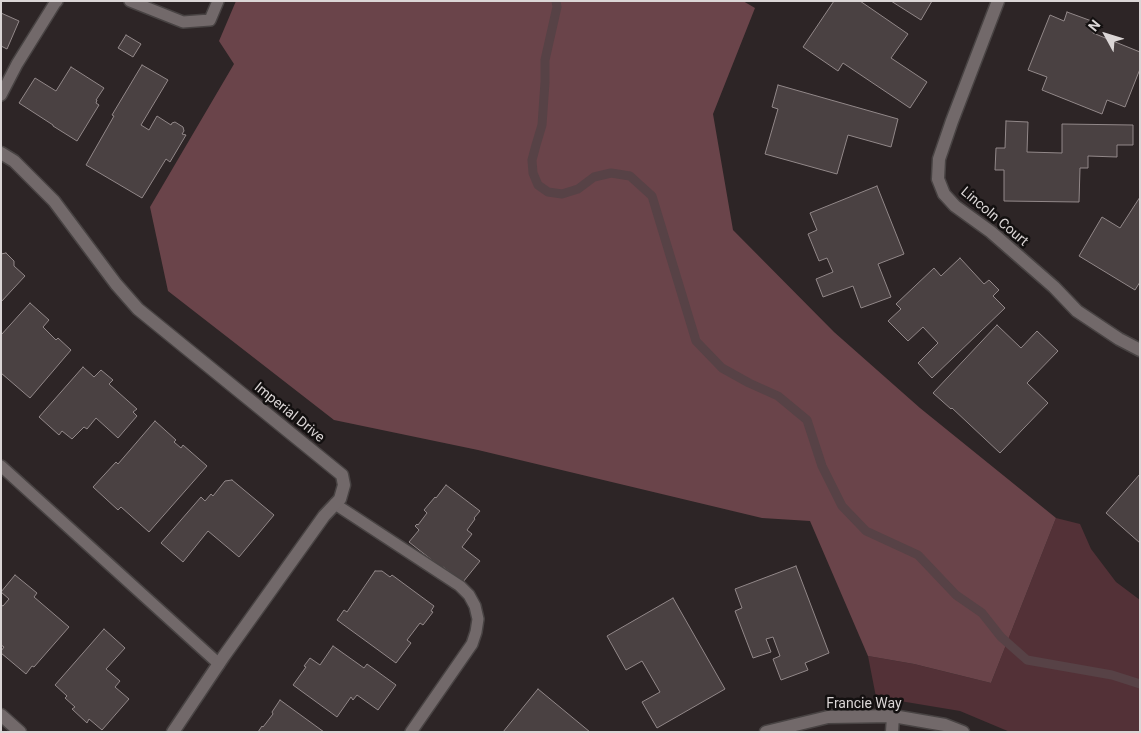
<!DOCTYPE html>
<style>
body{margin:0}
#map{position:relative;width:1141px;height:733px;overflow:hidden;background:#2d2526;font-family:Roboto,sans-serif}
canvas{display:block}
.frame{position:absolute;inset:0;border:2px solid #dbd6d6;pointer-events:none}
.north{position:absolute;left:1081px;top:10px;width:50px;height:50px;-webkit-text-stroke:4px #131010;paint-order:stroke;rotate:309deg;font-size:14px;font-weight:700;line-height:20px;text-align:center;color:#dbd6d6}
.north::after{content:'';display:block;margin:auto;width:18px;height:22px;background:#dbd6d6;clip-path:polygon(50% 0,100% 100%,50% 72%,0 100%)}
</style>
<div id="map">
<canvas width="1141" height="733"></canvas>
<div class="frame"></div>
<div class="north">N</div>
</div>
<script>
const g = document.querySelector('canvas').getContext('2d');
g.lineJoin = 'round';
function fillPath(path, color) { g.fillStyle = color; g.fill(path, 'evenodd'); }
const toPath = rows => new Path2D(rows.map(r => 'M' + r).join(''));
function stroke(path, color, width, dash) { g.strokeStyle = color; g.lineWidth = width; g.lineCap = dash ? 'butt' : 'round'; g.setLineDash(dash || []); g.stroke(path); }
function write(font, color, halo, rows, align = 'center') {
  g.font = font + ' Roboto,sans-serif'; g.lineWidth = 5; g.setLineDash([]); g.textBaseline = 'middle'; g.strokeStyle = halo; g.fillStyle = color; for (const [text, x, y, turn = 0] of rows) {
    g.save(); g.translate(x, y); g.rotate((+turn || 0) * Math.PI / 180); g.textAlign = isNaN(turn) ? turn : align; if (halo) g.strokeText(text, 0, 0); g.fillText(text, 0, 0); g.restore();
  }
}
const green = toPath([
 [1056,518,1080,524,1091,549,1116,582,1140,600,1140,732,1010,732,960,711,876,697,868,656,914,664,991,683]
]);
const forest = toPath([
 [236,1,743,1,755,8,713,114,733,230,834,332,920,408,1056,518,991,683,914,664,868,656,810,521,762,518,478,450,334,420,168,291,150,207,234,64,219,41]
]);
const stream = toPath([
 [556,1,557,7,545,60,545,82,542,125,536,145,532,160,533,173,538,185,548,192,562,194,578,189,594,177,611,173,630,176,652,196,696,341,722,368,749,383,778,396,807,420,822,466,842,506,866,531,918,555,956,595,982,613,1001,637,1027,660,1112,675,1140,684]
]);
const building = toPath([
 [834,1,860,1,908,34,891,58,927,82,910,108,843,63,838,71,803,47,834,1],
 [891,1,932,1,921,20,891,1],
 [1067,12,1097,23,1093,33,1140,52,1140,69,1125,107,1107,100,1102,114,1042,90,1047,77,1028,70,1050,15,1064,21,1067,12],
 [1,13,19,21,7,49,1,46,1,13],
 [126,35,141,44,133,57,118,48,126,35],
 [142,65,168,80,141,125,149,130,157,116,171,125,172,123,175,122,183,127,184,131,182,134,186,135,170,162,166,159,142,198,86,165,114,116,112,115,142,65],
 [71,67,104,88,96,100,97,100,96,103,99,105,77,141,53,126,53,125,19,103,35,78,56,91,71,67],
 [778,85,898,119,891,147,848,135,837,174,765,154,778,109,772,107,778,85],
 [1006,121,1028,122,1027,152,1062,153,1062,124,1133,125,1133,145,1117,145,1117,157,1088,156,1088,168,1080,168,1079,202,1004,201,1004,170,995,170,996,148,1005,148,1006,121],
 [877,186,904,254,878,264,891,297,861,308,853,286,823,297,816,279,833,272,827,258,819,261,808,234,817,230,810,213,877,186],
 [1140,197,1140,282,1135,290,1079,256,1102,217,1120,228,1140,197],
 [6,253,14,261,14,266,25,276,1,302,1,254,6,253],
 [960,258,984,284,989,280,999,290,993,296,1005,308,932,378,918,363,938,343,923,327,908,341,888,321,901,309,896,304,934,268,941,276,960,258],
 [30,303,49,320,43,327,56,340,58,338,71,350,30,398,1,373,1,335,30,303],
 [997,325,1021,348,1037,331,1058,351,1027,383,1048,403,1000,453,952,408,951,409,933,393,997,325],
 [83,367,94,377,101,370,113,380,109,384,137,409,133,412,137,416,118,438,96,418,87,429,84,427,72,439,62,431,59,435,39,417,83,367],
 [155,421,176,440,174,442,181,448,183,445,207,466,149,532,121,507,118,510,93,487,116,462,118,464,155,421],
 [1140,474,1140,543,1106,513,1140,474],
 [232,480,274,515,239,557,208,531,183,562,161,543,201,497,205,501,211,494,213,496,225,481,232,480],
 [446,485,480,511,474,518,475,519,467,530,472,534,462,547,480,561,463,582,443,567,442,568,409,542,419,530,415,526,417,524,418,525,427,513,424,510,435,497,436,498,446,485],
 [796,566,829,653,805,663,808,670,781,680,773,659,780,656,773,637,766,639,771,652,753,658,735,611,742,608,735,589,796,566],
 [375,571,382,571,390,577,392,575,434,606,431,611,433,612,423,625,420,623,407,640,411,643,396,663,337,620,344,610,347,612,375,571],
 [15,575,37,593,34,597,69,627,34,667,32,666,26,674,1,653,1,651,4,647,1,645,1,605,3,606,9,599,1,592,15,575],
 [673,598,725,689,657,728,642,702,660,692,642,661,626,670,607,636,673,598],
 [104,629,125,648,106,669,120,681,115,687,129,699,102,730,89,719,87,723,72,709,75,707,65,698,67,696,55,685,104,629],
 [333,646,364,668,367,664,396,685,378,710,357,695,353,700,351,697,337,717,293,685,306,667,304,666,310,658,320,665,333,646],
 [538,689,590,732,503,732,538,689],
 [280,700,324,732,258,732,262,726,263,727,273,714,272,712,280,700]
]);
const service = toPath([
 [130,1,183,22,210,20,218,1],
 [1,95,17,64,55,3,57,1],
 [1,466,219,664],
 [335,504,460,586,469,595,475,606,478,619,476,632,472,644,411,732]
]);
const minor = toPath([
 [998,1,952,121,939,159,938,179,944,194,955,206,991,232,1054,287,1077,311,1119,339,1140,350],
 [1,153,14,161,54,201,116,284,138,309,342,475,344,485,340,499,324,516,224,656,173,732],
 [1,715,20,732],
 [766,732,828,717,893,716,945,725,963,732],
 [892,732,893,716]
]);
const streetNames = [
 ["Lincoln Court",994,217,40],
 ["Imperial Drive",289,413,39],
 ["Francie Way",864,704]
];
fillPath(green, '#533137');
fillPath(forest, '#6a444a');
stroke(stream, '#574246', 9);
fillPath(building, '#4a4142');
stroke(building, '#928889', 1);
stroke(service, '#484343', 14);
stroke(minor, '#484343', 15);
stroke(service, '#72696a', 11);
stroke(minor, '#72696a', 12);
write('14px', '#dbd6d6', '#131010', streetNames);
</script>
